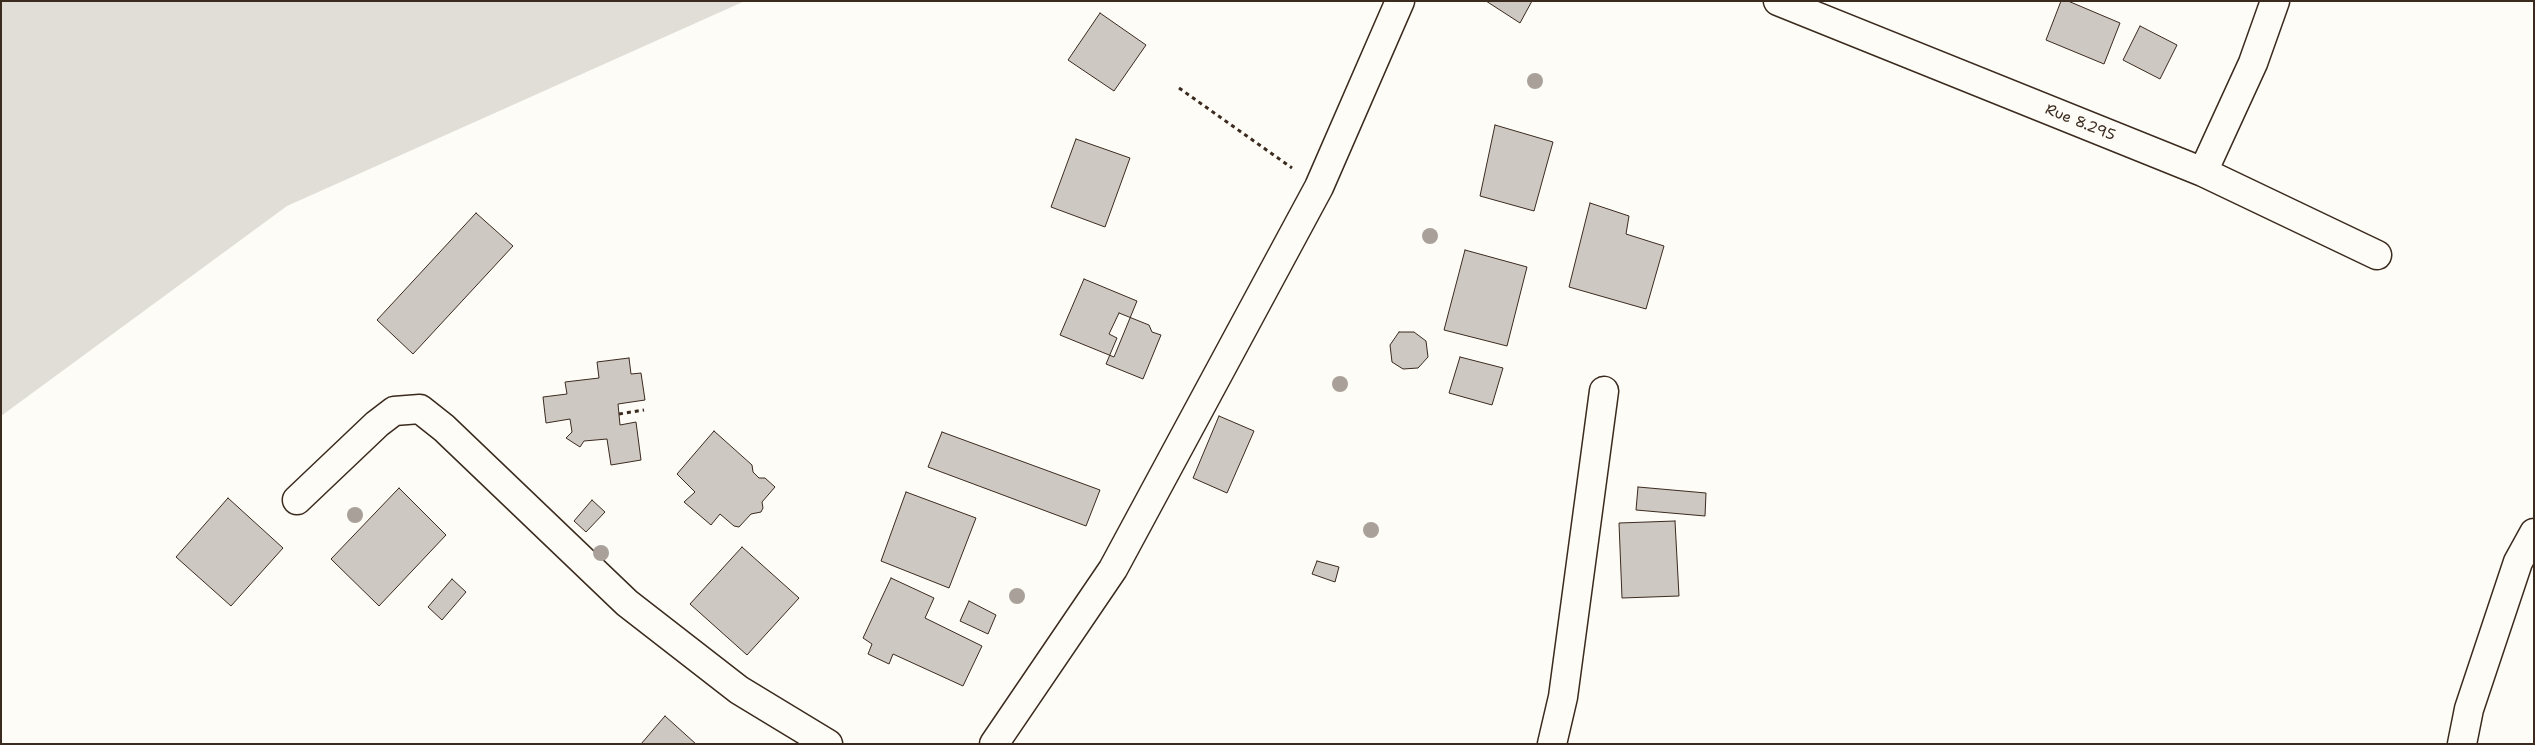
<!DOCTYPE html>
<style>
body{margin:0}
#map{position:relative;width:2535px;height:745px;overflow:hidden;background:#fdfcf7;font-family:"Shantell Sans",sans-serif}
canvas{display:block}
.frame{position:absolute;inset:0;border:2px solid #3b2a1e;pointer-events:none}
</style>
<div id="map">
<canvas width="2535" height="745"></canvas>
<div class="frame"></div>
</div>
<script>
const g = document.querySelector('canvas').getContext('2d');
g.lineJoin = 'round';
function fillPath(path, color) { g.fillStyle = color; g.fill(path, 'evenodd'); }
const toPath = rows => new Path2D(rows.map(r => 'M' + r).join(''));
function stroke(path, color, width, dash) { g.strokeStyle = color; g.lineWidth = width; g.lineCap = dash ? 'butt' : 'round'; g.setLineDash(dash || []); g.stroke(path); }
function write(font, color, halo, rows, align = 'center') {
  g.font = font + ' "Shantell Sans",sans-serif'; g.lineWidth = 4; g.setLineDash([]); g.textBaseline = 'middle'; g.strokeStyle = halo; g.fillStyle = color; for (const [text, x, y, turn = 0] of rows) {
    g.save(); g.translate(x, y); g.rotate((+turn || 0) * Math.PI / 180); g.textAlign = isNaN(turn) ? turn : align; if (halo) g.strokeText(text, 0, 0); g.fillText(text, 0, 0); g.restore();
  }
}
const green = toPath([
 [1,1,745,1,287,206,1,416]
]);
const building = toPath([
 [1486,1,1532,1,1520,23,1486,1],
 [2061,1,2068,1,2120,23,2104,64,2046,40,2061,1],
 [1100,13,1146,45,1114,91,1068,60,1100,13],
 [2140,26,2177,45,2160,79,2123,60,2140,26],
 [1495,125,1553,142,1534,211,1480,196,1495,125],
 [1076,139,1130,158,1105,227,1051,207,1076,139],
 [1590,203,1629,216,1626,234,1664,246,1646,309,1569,287,1590,203],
 [476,213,513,246,413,354,377,320,476,213],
 [1465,250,1527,267,1507,346,1444,330,1465,250],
 [1084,279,1137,301,1114,357,1060,335,1084,279],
 [1119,313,1149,325,1152,332,1161,335,1143,379,1106,364,1117,338,1109,334,1119,313],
 [1399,332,1414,332,1426,341,1428,357,1418,368,1403,369,1392,362,1390,345,1399,332],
 [1460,357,1503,368,1492,405,1449,393,1460,357],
 [629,358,631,374,641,373,645,400,618,404,620,425,636,422,641,460,611,465,607,439,584,441,580,447,566,438,572,432,570,419,546,423,543,397,567,394,565,382,599,378,597,362,629,358],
 [1219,416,1254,431,1227,493,1193,478,1219,416],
 [714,431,752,465,753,472,759,478,765,478,775,487,762,502,763,508,761,512,751,514,739,527,734,526,720,514,711,525,684,502,695,492,677,474,714,431],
 [942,432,1100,490,1086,526,928,467,942,432],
 [1638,487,1706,493,1705,516,1636,510,1638,487],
 [399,488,446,535,379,606,331,559,399,488],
 [906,492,976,518,949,588,881,561,906,492],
 [228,498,283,548,231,606,176,557,228,498],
 [592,500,605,512,586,532,574,521,592,500],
 [1675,521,1679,596,1622,598,1619,523,1675,521],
 [742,547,799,598,747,655,690,604,742,547],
 [1317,561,1339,567,1335,582,1312,574,1317,561],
 [891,578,934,598,925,618,982,646,963,686,893,654,889,664,868,654,872,644,863,638,891,578],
 [452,579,466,592,442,620,428,607,452,579],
 [969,601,996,615,988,634,960,621,969,601],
 [665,716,696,744,641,744,665,716]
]);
const path = toPath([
 [1179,88,1292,168],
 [619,414,644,410]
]);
const minor = toPath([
 [1778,1,2203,172,2377,255],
 [2203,172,2253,63,2275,1],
 [297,500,377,424,394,411,420,409,444,428,627,603,739,690,828,744],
 [994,744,1113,569,1319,187,1400,1],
 [1552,744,1563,697,1604,391]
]);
const motorway = toPath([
 [2462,744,2469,709,2518,562,2534,533]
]);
const trees = [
 [1535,81],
 [1430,236],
 [1340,384],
 [355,515],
 [1371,530],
 [601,553],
 [1017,596]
];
const streetNames = [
 ["Rue 8.295",2080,123,22]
];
fillPath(green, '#e1ded7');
fillPath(building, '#cdc8c2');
stroke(building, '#3b2a1e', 1);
stroke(minor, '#3b2a1e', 31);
stroke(motorway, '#3b2a1e', 31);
stroke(path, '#3b2a1e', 3, [4, 4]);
stroke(minor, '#fdfcf7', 28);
stroke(motorway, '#fdfcf7', 28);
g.fillStyle = '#a9a199';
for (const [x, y] of trees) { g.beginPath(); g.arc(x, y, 8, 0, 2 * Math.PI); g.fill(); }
write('15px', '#3b2a1e', '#fdfcf7', streetNames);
</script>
